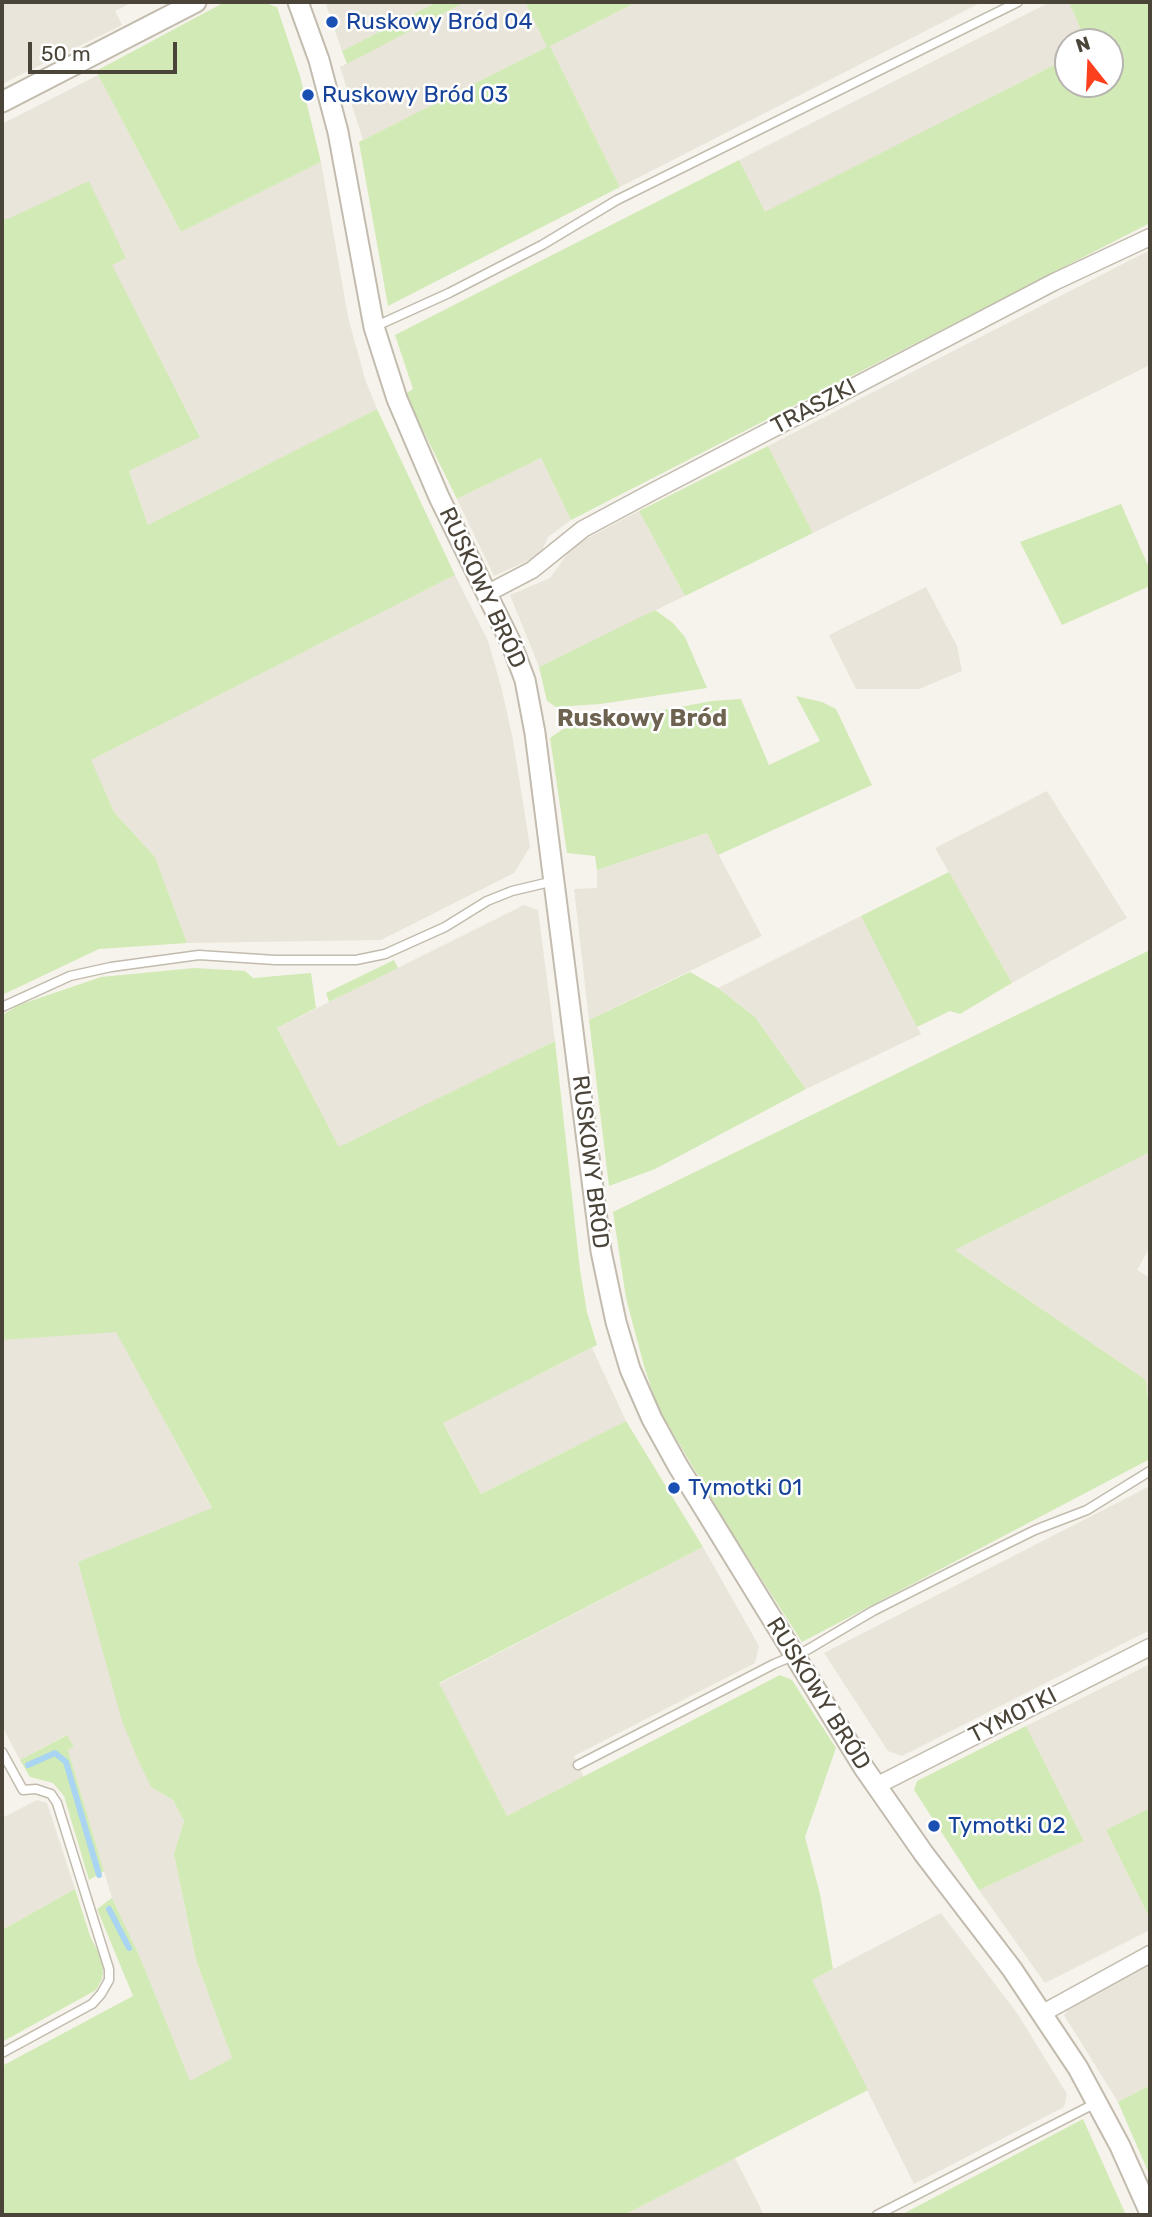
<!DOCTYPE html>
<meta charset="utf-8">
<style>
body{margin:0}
#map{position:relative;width:1152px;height:2217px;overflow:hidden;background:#f6f3ec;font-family:Rubik,sans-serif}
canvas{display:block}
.frame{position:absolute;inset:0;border:4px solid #4b4439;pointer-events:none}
.north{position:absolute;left:1054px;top:28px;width:70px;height:70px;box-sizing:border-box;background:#fff;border:2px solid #b7b4b0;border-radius:50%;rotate:342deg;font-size:19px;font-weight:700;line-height:28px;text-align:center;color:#4b4439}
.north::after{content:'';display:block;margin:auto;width:24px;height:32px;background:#fc3f1d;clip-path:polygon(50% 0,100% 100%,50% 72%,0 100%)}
.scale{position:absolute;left:28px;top:42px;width:149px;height:32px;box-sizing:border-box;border:4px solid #4b4439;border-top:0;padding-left:9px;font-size:21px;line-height:24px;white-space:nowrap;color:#4b4439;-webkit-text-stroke:5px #fff;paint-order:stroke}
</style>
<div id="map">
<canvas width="1152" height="2217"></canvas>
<div class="frame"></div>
<div class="north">N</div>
<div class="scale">50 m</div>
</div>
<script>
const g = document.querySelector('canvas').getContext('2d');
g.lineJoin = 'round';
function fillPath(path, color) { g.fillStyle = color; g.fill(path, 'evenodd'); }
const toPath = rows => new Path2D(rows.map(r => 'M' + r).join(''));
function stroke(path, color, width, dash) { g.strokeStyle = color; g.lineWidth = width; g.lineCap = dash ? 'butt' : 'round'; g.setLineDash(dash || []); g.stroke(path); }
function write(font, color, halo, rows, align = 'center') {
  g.font = font + ' Rubik,sans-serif'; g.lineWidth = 5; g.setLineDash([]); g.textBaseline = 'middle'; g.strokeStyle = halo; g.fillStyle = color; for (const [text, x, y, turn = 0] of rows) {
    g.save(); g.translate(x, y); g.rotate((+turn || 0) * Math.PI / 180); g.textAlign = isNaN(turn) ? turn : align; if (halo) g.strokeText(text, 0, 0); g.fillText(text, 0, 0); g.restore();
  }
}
const residential = toPath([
 [2,2,133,2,115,11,122,25,2,84],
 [325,2,437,2,342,51],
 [465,2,525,2,548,47,363,140,340,67],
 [637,2,982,2,620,187,550,46],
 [1050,2,1069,2,1086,42,1068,42,1068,58,765,213,739,160],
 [98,75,181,232,321,162,348,317,365,379,377,409,148,525,129,471,200,436,111,265,126,257,2,219,2,124],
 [1150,250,1150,365,813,533,768,446],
 [541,458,571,520,548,537,540,555,494,576,457,499],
 [639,511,685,596,539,667,510,595,550,578,573,546],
 [455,575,488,641,501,686,513,740,530,847,514,873,381,940,187,943,155,857,114,812,90,760],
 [926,587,957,646,962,671,919,689,856,689,829,635],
 [1047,791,1127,918,1012,983,935,848],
 [707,833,762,936,589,1020,574,889,597,888,597,870],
 [524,905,538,910,555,1041,339,1148,277,1028],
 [861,916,921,1034,806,1089,755,1017,718,988],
 [1150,1152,1150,1247,1137,1270,1150,1278,1150,1417,1146,1380,955,1250],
 [116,1331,212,1509,78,1562,151,1787,173,1800,184,1821,174,1854,196,1960,232,2058,190,2082,139,1955,112,1898,68,1750,74,1747,66,1735,20,1760,2,1726,2,1340],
 [592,1348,626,1421,481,1494,443,1422],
 [1150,1486,1150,1630,902,1756,888,1751,824,1653],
 [703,1547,759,1646,755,1663,574,1756,584,1777,507,1816,439,1684],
 [1150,1664,1150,1808,1106,1830,1150,1919,1150,1930,1045,1983,979,1890,1084,1841,1026,1726],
 [37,1800,47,1803,75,1889,2,1930,2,1818],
 [941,1913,1017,2013,1067,2094,1064,2107,914,2184,812,1980],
 [1150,1963,1150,2085,1118,2102,1064,2015,1068,2010,1101,1989],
 [735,2158,764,2215,624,2215]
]);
const green = toPath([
 [225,2,262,2,277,7,300,76,321,162,181,232,96,71],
 [437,2,465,2,347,64,342,51],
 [525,2,637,2,550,46,620,187,388,306,359,142,547,47],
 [1069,2,1150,2,1150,223,571,520,541,458,457,499,405,394,413,389,395,335,739,160,765,212,1068,58,1068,84,1110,84,1110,42,1086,42],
 [89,181,126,258,112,265,200,437,129,471,148,525,377,409,455,575,91,760,114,812,155,857,187,943,99,949,2,995,2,219,8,219],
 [768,446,813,533,685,596,639,511],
 [1121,504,1150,570,1150,586,1062,625,1020,542],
 [655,610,673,623,685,637,707,688,600,704,556,707,547,701,539,667],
 [796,696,822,702,836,709,872,785,718,855,707,833,597,870,595,856,567,853,550,738,563,729,712,701,741,699,769,765,820,741],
 [949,872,1012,983,960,1014,950,1011,917,1027,861,916],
 [1150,950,1150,1152,955,1250,1146,1380,1150,1417,1150,1459,802,1642,730,1530,657,1406,644,1366,626,1298,613,1212],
 [394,960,398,968,329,1002,326,993],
 [194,968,245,971,253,978,311,973,316,1008,277,1028,339,1147,555,1041,580,1270,587,1312,597,1345,443,1423,481,1494,626,1421,703,1547,439,1683,507,1816,780,1675,792,1680,836,1748,805,1837,820,1894,833,1969,812,1980,868,2090,624,2215,2,2215,2,2066,133,1996,97,1909,112,1898,139,1955,190,2081,232,2058,196,1960,174,1854,184,1821,173,1800,151,1787,138,1760,122,1721,78,1562,212,1508,116,1332,2,1340,2,1015,19,1005,101,977],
 [690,972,718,988,755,1017,806,1089,655,1169,609,1186,589,1020],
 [1026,1726,1084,1841,979,1890,914,1790,917,1781],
 [67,1735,74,1747,68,1750,104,1871,89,1880,64,1796,53,1783,30,1777,20,1760],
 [1150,1808,1150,1919,1106,1830],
 [75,1889,90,1936,104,1963,102,1979,96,1990,2,2042,2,1930],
 [1150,2085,1150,2176,1118,2102],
 [1083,2119,1126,2215,901,2215]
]);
const stream = toPath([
 [28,1765,55,1753,66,1762,99,1875],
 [109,1909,129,1948]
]);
const service = toPath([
 [374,327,449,293,542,245,617,200,1018,2],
 [2,1007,70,976,111,967,199,955,275,960,356,960,385,954,445,927,487,901,512,891,554,881],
 [2,1752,23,1790,36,1789,51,1794,57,1803,109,1969,109,1980,101,1994,92,2004,2,2053],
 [578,1765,774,1664,807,1650,873,1611,970,1562,1035,1530,1087,1510,1150,1471],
 [877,2215,1096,2103]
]);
const minor = toPath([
 [488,593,532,570,583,529,652,492,1054,282,1150,237],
 [876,1786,1150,1647],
 [1043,2013,1150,1954]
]);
const tertiary = toPath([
 [298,2,319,60,338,132,374,327,397,399,439,497,511,643,525,680,535,733,601,1251,616,1322,630,1369,652,1419,678,1466,864,1768,924,1854,1012,1969,1078,2068,1120,2146,1150,2213],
 [2,102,196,2]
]);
const markers = [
 [332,22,7,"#1a4fb4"],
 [308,95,7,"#1a4fb4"],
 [674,1488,7,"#1a4fb4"],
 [934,1826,7,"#1a4fb4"]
];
const transitNames = [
 ["Ruskowy Bród 04",346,22],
 ["Ruskowy Bród 03",322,95],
 ["Tymotki 01",688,1488],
 ["Tymotki 02",948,1826]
];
const streetNames = [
 ["TRASZKI",814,407,-28],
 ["RUSKOWY BRÓD",482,588,65],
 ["RUSKOWY BRÓD",590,1162,83],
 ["RUSKOWY BRÓD",818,1694,58],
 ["TYMOTKI",1013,1716,-27]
];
const neighbourhoodNames = [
 ["Ruskowy Bród",642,719]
];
fillPath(residential, '#eae5da');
fillPath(green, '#d2eab5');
stroke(stream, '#a9d4f2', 6);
stroke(service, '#c2bbae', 11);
stroke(minor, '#c2bbae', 19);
stroke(tertiary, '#c2bbae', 23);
stroke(service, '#fff', 8);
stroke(minor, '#fff', 16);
stroke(tertiary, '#fff', 19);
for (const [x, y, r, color] of markers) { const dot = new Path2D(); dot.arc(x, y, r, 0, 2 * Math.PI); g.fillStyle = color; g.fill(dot); stroke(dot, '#fff', 2.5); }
write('23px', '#164399', '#fff', transitNames, 'left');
write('23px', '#4b4439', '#fff', streetNames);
write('bold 24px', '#6e6250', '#fff', neighbourhoodNames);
</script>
